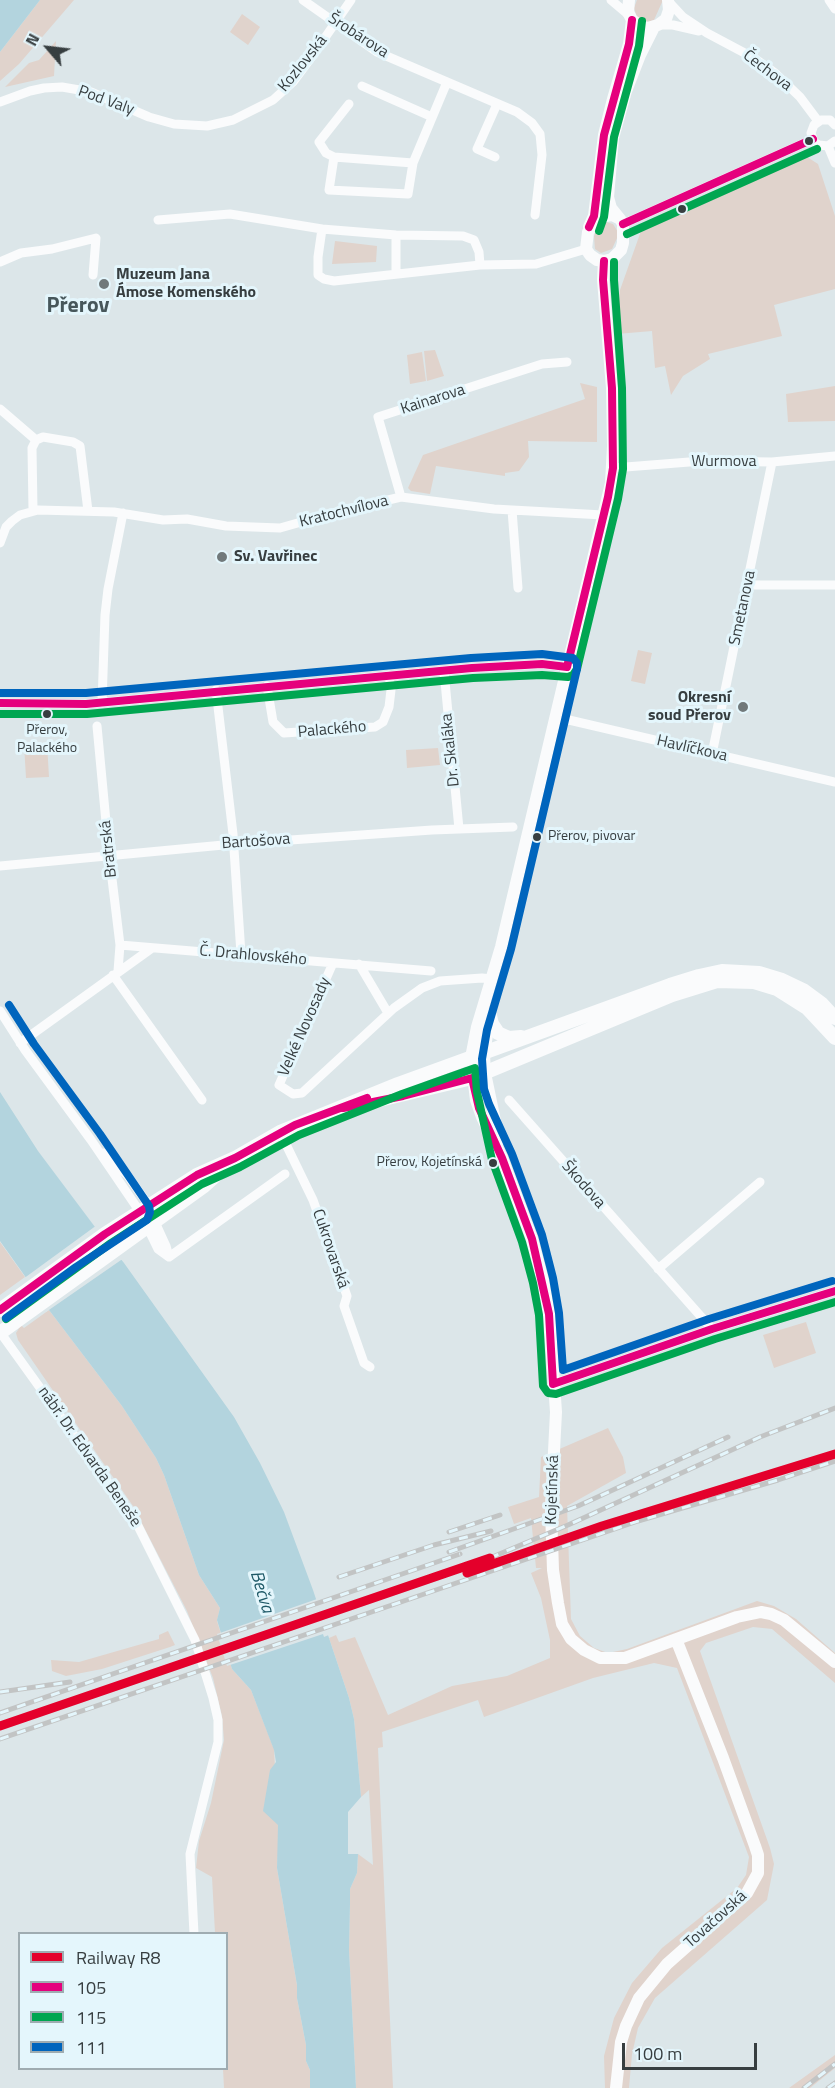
<!DOCTYPE html>
<meta charset="utf-8">
<style>
body{margin:0}
#map{position:relative;width:835px;height:2088px;overflow:hidden;background:#dce6e9;font-family:"Titillium Web",sans-serif}
canvas{display:block}
.legend{position:absolute;left:18px;top:1932px;width:210px;height:138px;box-sizing:border-box;background:#e4f6fc;border:2px solid #9facb1;margin:0;padding:8px 10px;list-style:none;font-size:18px;color:#373e40}
.legend li{display:flex;align-items:center;gap:12px;height:30px}
.legend b{width:30px;border:2px solid #9facb1}
.north{position:absolute;left:18px;top:18px;width:60px;height:60px;-webkit-text-stroke:4px #e4f6fc;paint-order:stroke;rotate:298deg;font-size:16px;font-weight:700;line-height:24px;text-align:center;color:#373e40}
.north::after{content:'';display:block;margin:auto;width:21px;height:27px;background:#373e40;clip-path:polygon(50% 0,100% 100%,50% 72%,0 100%)}
.scale{position:absolute;left:622px;top:2043px;width:135px;height:27px;box-sizing:border-box;border:3px solid #373e40;border-top:0;padding-left:8px;font-size:18px;line-height:21px;white-space:nowrap;color:#373e40;-webkit-text-stroke:4px #e4f6fc;paint-order:stroke}
</style>
<div id="map">
<canvas width="835" height="2088"></canvas>
<ul class="legend">
<li><b style="height:8px;background:#e4002b"></b>Railway R8</li>
<li><b style="height:8px;background:#e5007d"></b>105</li>
<li><b style="height:8px;background:#00a651"></b>115</li>
<li><b style="height:8px;background:#0065bd"></b>111</li>
</ul>
<div class="north">N</div>
<div class="scale">100 m</div>
</div>
<script>
const g = document.querySelector('canvas').getContext('2d');
g.lineJoin = 'round';
function fillPath(path, color) { g.fillStyle = color; g.fill(path, 'evenodd'); }
const toPath = rows => new Path2D(rows.map(r => 'M' + r).join(''));
function stroke(path, color, width, dash) { g.strokeStyle = color; g.lineWidth = width; g.lineCap = dash ? 'butt' : 'round'; g.setLineDash(dash || []); g.stroke(path); }
function write(font, color, halo, rows, align = 'center') {
  g.font = font + ' "Titillium Web",sans-serif'; g.lineWidth = 6; g.setLineDash([]); g.textBaseline = 'middle'; g.strokeStyle = halo; g.fillStyle = color; for (const [text, x, y, turn = 0] of rows) {
    g.save(); g.translate(x, y); g.rotate((+turn || 0) * Math.PI / 180); g.textAlign = isNaN(turn) ? turn : align; if (halo) g.strokeText(text, 0, 0); g.fillText(text, 0, 0); g.restore();
  }
}
const green = toPath([
 [40,0,74,0,19,64,0,81,0,52],
 [637,0,663,0,654,20,648,22,637,17,634,8],
 [242,14,260,27,248,45,230,32],
 [56,41,54,76,5,87,29,63,39,60],
 [804,155,818,164,835,216,835,289,774,305,782,336,708,354,710,359,683,376,671,395,665,366,655,368,652,331,617,334,616,322,620,290,641,231,697,200],
 [606,222,613,224,618,232,618,236,612,249,601,253,595,249,594,236,598,228],
 [335,241,377,246,376,262,332,264],
 [435,350,444,376,427,381,424,351],
 [422,352,426,381,410,384,407,355],
 [580,383,597,387,597,442,528,441,529,457,519,471,505,473,505,476,436,466,430,494,411,491,408,488,423,455,585,399],
 [835,386,835,421,788,422,786,394],
 [638,650,652,653,645,684,631,681],
 [47,743,49,777,26,778,24,744],
 [438,748,440,765,407,768,406,750],
 [0,1242,25,1277,0,1295],
 [49,1310,122,1406,156,1458,164,1475,199,1575,220,1608,217,1621,232,1669,251,1690,274,1749,279,1843,277,1868,297,1985,297,1998,306,2045,306,2061,310,2070,310,2088,224,2088,223,2069,226,2068,226,1934,215,1933,212,1877,196,1868,199,1841,211,1803,224,1740,222,1716,213,1678,187,1611,133,1506,18,1340,16,1333,21,1325,24,1328],
 [806,1322,816,1353,774,1368,763,1335],
 [608,1428,623,1457,626,1473,567,1506,571,1619,580,1636,594,1648,608,1653,627,1649,757,1601,774,1606,796,1619,835,1653,835,1683,772,1629,753,1627,706,1643,700,1651,770,1848,774,1864,767,1900,655,1998,638,2028,632,2054,629,2088,605,2088,604,2056,614,2018,632,1983,662,1948,737,1888,746,1875,749,1857,677,1668,654,1663,593,1678,484,1717,478,1700,382,1732,383,1747,378,1748,393,2088,356,2088,349,1950,350,1904,350,1889,357,1873,358,1854,373,1865,369,1790,361,1797,354,1719,349,1698,329,1638,336,1635,339,1642,355,1637,388,1715,452,1686,507,1676,550,1658,550,1640,541,1598,531,1573,542,1568,536,1568,531,1518,514,1524,508,1507,539,1497,541,1457],
 [168,1631,175,1645,170,1647,102,1669,66,1676,52,1671,51,1660,79,1662,159,1639,159,1635],
 [835,2055,835,2068,810,2088,789,2088]
]);
const water = toPath([
 [0,0,40,0,0,52],
 [0,1092,38,1151,95,1227,124,1263,234,1417,260,1463,284,1512,313,1590,349,1698,354,1719,361,1797,348,1812,348,1854,358,1854,357,1873,350,1889,350,1904,349,1950,356,2088,310,2088,310,2070,306,2061,306,2045,297,1998,297,1985,277,1868,278,1825,263,1811,270,1770,276,1762,274,1750,251,1690,232,1669,217,1620,220,1608,199,1575,164,1475,156,1458,122,1406,49,1310,0,1241]
]);
const pier = toPath([
 [97,1225,124,1258,46,1312,23,1279],
 [318,1597,331,1634,324,1637,323,1634,227,1666,217,1634,317,1599]
]);
const street = toPath([
 [303,0,377,52,517,112,532,123,540,134,542,155,535,215],
 [611,0,630,16],
 [829,0,835,9],
 [669,2,683,17,707,33,754,58,775,73,800,97,818,121],
 [658,25,673,25,699,31],
 [362,86,432,117],
 [0,102,30,91,44,88,62,87,91,92,149,117,174,124,207,126,233,120,273,100,293,82,313,55,351,0],
 [349,104,319,142,326,153,334,157,329,190,408,194,413,163,447,82],
 [835,125,830,120,821,120,814,125,811,133,814,142,819,145,828,146,835,141],
 [828,146,835,163],
 [334,157,413,163],
 [495,157,477,149,497,104],
 [158,220,230,214,322,229],
 [623,224,813,139],
 [0,262,21,253,52,249,96,238,93,275],
 [480,265,479,252,474,240,463,236,396,235,322,229,318,257,318,275,324,279,334,281,480,265,536,264,586,249],
 [396,274,396,235],
 [0,409,36,440],
 [613,468,702,461,772,462,835,456],
 [401,497,378,417,542,364,567,362],
 [33,510,32,448,36,440,43,437,73,442,80,446,88,511],
 [512,510,518,588],
 [0,543,6,527,12,521,20,515,38,510,114,512,163,520,187,519,226,526,280,528,333,513,401,497,494,509,603,515],
 [748,585,835,585],
 [444,671,459,829],
 [267,686,273,722,284,733,375,727,383,722,389,707,391,690,389,675],
 [216,690,233,834,241,954],
 [0,703,86,704,472,668,542,664,567,667],
 [102,703,105,615,108,589,123,513],
 [97,726,109,854,120,945,118,971],
 [552,728,559,722,569,720,835,782],
 [712,754,772,462],
 [0,866,234,844,432,830,513,827],
 [120,945,431,971],
 [333,963,279,1085,293,1094,302,1093,394,1008,422,988,440,981,482,978,492,979],
 [359,964,388,1013],
 [113,975,202,1100],
 [0,1011,25,1050,91,1140,140,1212,158,1249,169,1257],
 [20,1043,152,948],
 [509,1100,712,1329],
 [280,1132,313,1200,347,1296,344,1306,364,1363,370,1367],
 [103,1153,128,1176,145,1200,166,1246,169,1257],
 [169,1257,285,1174],
 [658,1269,760,1182],
 [0,1332,135,1520,195,1640,213,1698,218,1720,218,1742,190,1854,194,1934],
 [553,1384,712,1329,835,1291]
]);
const secondary = toPath([
 [629,0,628,12,632,20,642,27,648,28,658,25,666,19,669,10,668,0],
 [612,215,620,219,623,224,623,243,621,250,612,259,604,261,597,260,590,255,586,249,588,232,599,217,612,215],
 [620,219,611,208,608,197,613,138,626,91,640,55,654,27],
 [589,227,594,216,604,135,613,99,629,44,632,20],
 [604,261,603,280,612,388,613,446,611,483,501,947,477,1027,471,1058,476,1100,482,1117,502,1158,532,1239,543,1281,549,1314,556,1412,551,1510,553,1570,558,1603,562,1624,571,1639,584,1650,600,1658,625,1658,737,1617,761,1612,771,1614,784,1620,835,1662],
 [490,1016,484,1054,485,1073,499,1140],
 [616,2088,621,2042,626,2026,639,1998,667,1964,747,1893,758,1873,758,1855,755,1846,723,1758,676,1639]
]);
const primary = toPath([
 [490,1016,492,1024,498,1033,509,1038,521,1037],
 [371,1102,472,1078,672,995,717,981,754,982,777,989,807,1008,835,1038],
 [0,1310,105,1234,197,1175,235,1158,280,1132,398,1084,670,985,699,976,722,971,759,973,782,980,803,990,822,1004,835,1018],
 [0,1333,204,1186,225,1167]
]);
const rail = toPath([
 [449,1532,500,1515],
 [449,1552,578,1506,728,1437],
 [490,1558,568,1525,760,1437,835,1408],
 [339,1577,434,1545,491,1531],
 [0,1692,70,1682],
 [0,1713,460,1554],
 [0,1739,638,1521,778,1480,835,1461],
 [804,2088,835,2064],
 [828,2088,835,2083]
]);
const bus1 = toPath([
 [623,224,813,139],
 [589,227,594,216,604,135,629,44,632,20],
 [0,703,86,704,472,668,542,664,567,667,608,497,613,468,612,388,603,280,604,261],
 [343,1108,403,1096,472,1078,479,1108,502,1158,532,1239,549,1314,553,1384,712,1329,835,1291],
 [0,1310,105,1234,197,1175,235,1158,295,1125,367,1098]
]);
const bus2 = toPath([
 [599,231,604,217,614,137,639,46,642,21],
 [627,234,817,149],
 [0,714,87,714,473,678,542,675,568,677,573,675,577,669,618,499,623,469,622,388,614,280,614,262],
 [6,1319,111,1243,202,1184,240,1167,299,1135,402,1094,475,1068,477,1092,492,1160,522,1242,533,1283,539,1315,543,1386,548,1393,556,1394,715,1339,835,1302]
]);
const bus3 = toPath([
 [0,693,86,693,471,658,542,654,573,658,577,663,577,669,511,949,487,1030,482,1059,484,1089,489,1104,512,1154,542,1235,553,1278,559,1313,563,1370,709,1319,832,1281],
 [6,1318,76,1267,147,1220,150,1212,149,1206,100,1134,34,1044,9,1005]
]);
const rail1 = toPath([
 [467,1573,602,1526,835,1454],
 [0,1726,490,1558]
]);
const markers = [
 [809,141,5,"#373e40"],
 [682,209,5,"#373e40"],
 [104,284,6,"#71797b"],
 [222,557,6,"#71797b"],
 [743,707,6,"#71797b"],
 [47,714,5,"#373e40"],
 [537,837,5,"#373e40"],
 [493,1163,5,"#373e40"]
];
const busNames = [
 ["Přerov,",47,731],
 ["Palackého",47,749],
 ["Přerov, pivovar",548,837,"left"],
 ["Přerov, Kojetínská",482,1163,"right"]
];
const streetNames = [
 ["Šrobárova",358,36,33],
 ["Kozlovská",303,64,-51],
 ["Čechova",767,71,37],
 ["Pod Valy",106,101,20],
 ["Kainarova",433,400,-18],
 ["Wurmova",724,462],
 ["Kratochvílova",344,512,-14],
 ["Smetanova",743,608,-78],
 ["Palackého",332,730,-5],
 ["Havlíčkova",692,749,13],
 ["Dr. Skaláka",451,750,-96],
 ["Bartošova",256,842,-4],
 ["Bratrská",109,849,-96],
 ["Č. Drahlovského",253,956,5],
 ["Velké Novosady",305,1027,-66],
 ["Škodova",583,1185,49],
 ["Cukrovarská",330,1249,71],
 ["nábř. Dr. Edvarda Beneše",89,1457,55],
 ["Kojetínská",553,1490,-88],
 ["Tovačovská",716,1920,-42]
];
const poiNames = [
 ["Muzeum Jana",116,275],
 ["Ámose Komenského",116,293],
 ["Sv. Vavřinec",234,557],
 ["Okresní",731,698,"right"],
 ["soud Přerov",731,716,"right"]
];
const waterNames = [
 ["Bečva",261,1592,73]
];
const districtNames = [
 ["Přerov",78,307]
];
fillPath(green, '#e0d3cc');
fillPath(water, '#b3d4de');
fillPath(pier, '#dce6e9');
stroke(street, '#fafbfc', 9);
stroke(secondary, '#fafbfc', 12);
stroke(primary, '#fafbfc', 14);
stroke(rail, '#c2c4c4', 5);
stroke(rail, '#e4f6fc', 3, [9]);
stroke(bus1, '#e5007d', 8);
stroke(bus2, '#00a651', 8);
stroke(bus3, '#0065bd', 8);
stroke(rail1, '#e4002b', 9);
for (const [x, y, r, color] of markers) { const dot = new Path2D(); dot.arc(x, y, r, 0, 2 * Math.PI); g.fillStyle = color; g.fill(dot); stroke(dot, '#e4f6fc', 2); }
write('14px', '#373e40', '#e4f6fc', busNames);
write('16px', '#373e40', '#e4f6fc', streetNames);
write('bold 16px', '#373e40', '#e4f6fc', poiNames, 'left');
write('italic 18px', '#1e5967', '#e4f6fc', waterNames);
write('bold 22px', '#47575b', '#e4f6fc', districtNames);
</script>
